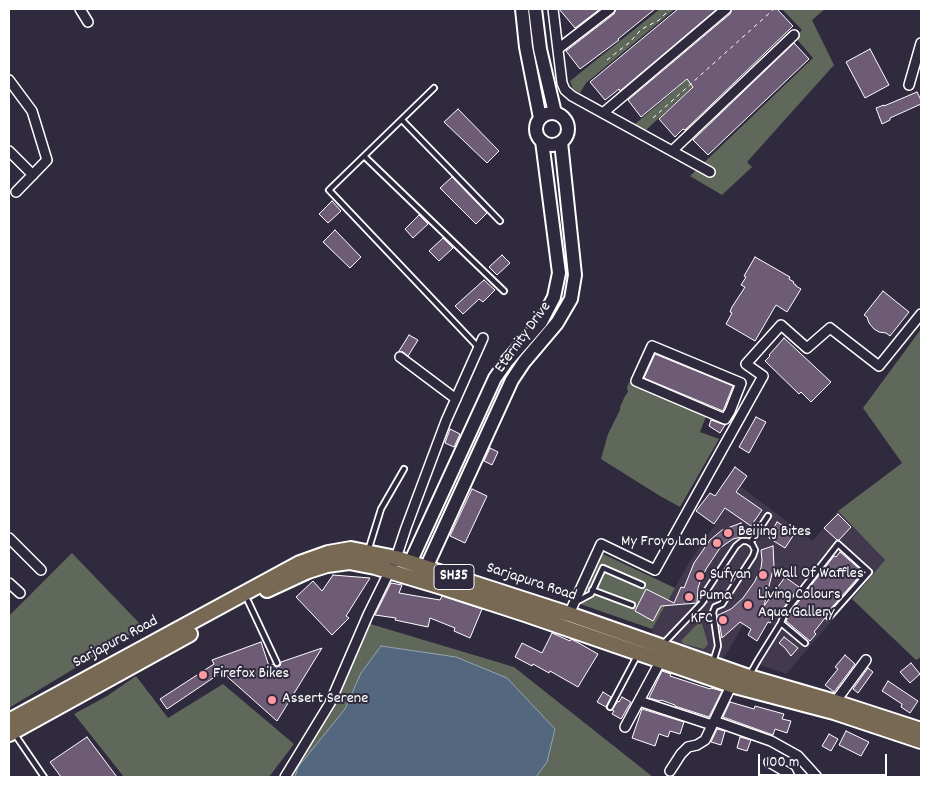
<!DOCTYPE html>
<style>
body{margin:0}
#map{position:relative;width:930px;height:786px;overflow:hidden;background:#2f2a3d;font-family:Dekko,sans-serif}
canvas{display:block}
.frame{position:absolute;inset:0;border:10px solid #fff;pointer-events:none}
.scale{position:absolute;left:758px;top:754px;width:129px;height:22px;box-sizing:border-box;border:2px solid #fff;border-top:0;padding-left:6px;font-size:15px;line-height:18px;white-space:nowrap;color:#fff;-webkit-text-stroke:4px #2f2a3d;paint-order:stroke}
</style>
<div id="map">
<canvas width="930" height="786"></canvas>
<div class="frame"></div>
<div class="scale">100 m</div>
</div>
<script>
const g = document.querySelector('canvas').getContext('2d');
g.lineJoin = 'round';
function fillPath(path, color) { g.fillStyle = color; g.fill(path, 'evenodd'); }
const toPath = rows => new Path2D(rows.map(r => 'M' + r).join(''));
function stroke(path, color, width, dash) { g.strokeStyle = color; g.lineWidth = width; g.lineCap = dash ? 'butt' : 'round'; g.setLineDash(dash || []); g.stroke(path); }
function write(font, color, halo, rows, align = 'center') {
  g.font = font + ' Dekko,sans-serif'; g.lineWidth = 4; g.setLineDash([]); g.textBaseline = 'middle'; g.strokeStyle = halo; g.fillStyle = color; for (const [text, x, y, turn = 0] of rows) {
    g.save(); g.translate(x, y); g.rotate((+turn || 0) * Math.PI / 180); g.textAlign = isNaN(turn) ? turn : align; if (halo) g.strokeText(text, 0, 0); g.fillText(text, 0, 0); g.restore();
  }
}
const built = toPath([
 [741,487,813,541,828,522,838,511,885,560,786,674,752,662,774,626,750,613,729,650,723,658,654,635,652,629,688,564]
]);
const green = toPath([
 [660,9,675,9,586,83,580,93,573,89,570,81],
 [770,9,776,9,646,130,635,124],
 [782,9,825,9,812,20,834,65,747,162,752,167,722,195,690,176,813,58,795,37,802,30],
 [921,329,921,657,916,660,852,599,885,560,838,511,902,463,863,408],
 [629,382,707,414,700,432,719,439,680,507,660,496,601,459,608,434,620,410,620,407,625,396,628,392,627,388],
 [72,553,143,627,9,708,9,616],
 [603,554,675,588,652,629,580,604],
 [701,620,708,644,704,649,684,644,681,641],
 [367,623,514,667,653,777,291,777,331,707],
 [136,676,168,718,223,684,294,744,269,777,124,777,74,714,107,696]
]);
const water = toPath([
 [381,646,456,657,507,678,555,729,547,762,536,777,295,777,298,767,345,709,361,673,381,646]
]);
const building = toPath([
 [559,9,600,9,575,28,559,9],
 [616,9,655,9,618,39,619,40,580,69,566,51,614,14,616,9],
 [678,9,717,9,620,91,619,89,605,100,590,82,678,9],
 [732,9,777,9,793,26,685,130,683,129,675,137,659,119,693,87,687,79,641,117,628,100,730,14,732,9],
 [794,43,809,59,708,155,693,140,794,43],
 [870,49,889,85,865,98,846,62,870,49],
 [917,92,921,100,921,104,890,118,890,120,882,124,876,108,884,105,884,106,917,92],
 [458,109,499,151,487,163,444,122,458,109],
 [452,177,487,213,476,224,440,188,452,177],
 [332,201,341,211,328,223,319,214,332,201],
 [419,215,428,224,413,238,405,229,419,215],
 [335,230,361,257,350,268,323,242,335,230],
 [443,238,453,248,439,261,429,251,443,238],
 [502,255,510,263,497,275,489,267,502,255],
 [755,257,790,277,789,279,794,282,793,283,796,285,796,286,801,289,787,312,776,305,755,341,726,324,732,313,730,312,732,307,745,287,741,285,746,277,744,276,755,257],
 [484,280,495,290,483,302,479,299,463,314,455,306,484,280],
 [883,291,909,312,890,336,886,333,879,332,874,329,869,323,867,317,864,315,883,291],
 [409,335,418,340,408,356,403,352,399,351,409,335],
 [784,338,831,382,811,402,801,392,799,394,765,361,770,356,769,355,784,338],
 [655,354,733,386,723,411,644,378,655,354],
 [756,417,766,422,749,453,739,447,756,417],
 [711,420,725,425,720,433,709,426,711,420],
 [450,429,460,434,454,447,445,443,450,429],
 [490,448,498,452,492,465,484,461,490,448],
 [735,467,747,476,736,492,762,510,751,526,725,508,714,524,696,511,710,493,715,496,735,467],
 [472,489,487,496,465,543,450,536,472,489],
 [838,514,851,527,839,540,837,540,824,528,838,514],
 [777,522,795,533,785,548,769,538,769,536,777,522],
 [741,523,741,537,733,539,720,548,706,569,700,582,698,588,697,603,661,606,653,621,635,611,646,589,674,603,681,587,684,588,694,563,710,540,722,530,741,523],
 [773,546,774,566,764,606,785,577,799,587,782,610,779,616,776,614,770,623,768,622,757,641,748,635,751,629,740,622,722,638,718,615,731,609,743,598,755,581,761,568,762,560,761,550,773,546],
 [840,552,863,572,826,614,825,618,814,632,816,634,810,641,786,621,789,614,827,565,834,556,836,557,840,552],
 [333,575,370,578,346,616,349,618,332,635,296,597,313,581,322,591,333,575],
 [391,583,402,585,399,593,440,600,442,596,482,609,470,638,454,631,455,628,430,618,428,627,395,620,396,618,375,615,391,583],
 [552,633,570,641,571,639,575,641,598,654,578,687,550,671,549,673,533,664,532,666,515,657,522,643,542,653,552,633],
 [784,637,798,648,791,656,785,648,779,643,784,637],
 [261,642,269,666,273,664,276,667,280,666,281,662,322,648,277,721,222,672,167,709,160,699,214,664,212,660,261,642],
 [845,655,855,664,834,692,825,685,838,669,835,667,845,655],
 [911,663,920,674,910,683,900,672,911,663],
 [868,668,873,672,858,693,853,689,868,668],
 [662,671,671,674,670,676,710,689,711,688,722,691,709,717,675,706,675,705,661,700,660,701,649,698,662,671],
 [888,681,918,701,910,713,901,707,902,704,882,691,888,681],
 [603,692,611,697,606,707,597,702,603,692],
 [622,697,631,702,621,719,612,714,614,711,612,710,618,701,619,702,622,697],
 [730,702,754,709,755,706,784,714,782,719,791,721,787,733,775,729,773,735,723,717,730,702],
 [642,709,684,722,680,734,670,731,668,737,659,734,655,746,632,738,642,709],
 [717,729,725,731,721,745,711,742,717,729],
 [846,731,869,742,861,756,839,745,846,731],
 [829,734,838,739,831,751,822,746,829,734],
 [87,737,117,777,61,777,50,762,87,737],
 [740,737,751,740,747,751,737,748,740,737]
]);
const path = toPath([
 [607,60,630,42,638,33,642,29,659,20,670,9],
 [653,118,774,9]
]);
const lane = toPath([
 [434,88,329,190,478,347],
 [402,120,500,221],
 [364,156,504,291],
 [750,543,768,516],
 [368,551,381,509,404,469],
 [592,590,632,605],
 [248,601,277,663],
 [576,602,591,594,603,568,642,585],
 [781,623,805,643],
 [664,643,701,604,704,600,705,593,736,546,742,541,747,541,752,544,755,550,753,556,722,604,715,607,713,612,718,646,713,662],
 [749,676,758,660,781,623,785,612,838,544,869,572,829,617],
 [610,707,638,654],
 [14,733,44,777]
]);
const street = toPath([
 [80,9,88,22],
 [553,9,562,83,565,90,572,96,672,151,794,35],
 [558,49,610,9],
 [9,80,32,111,47,160,16,192],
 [909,85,921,43],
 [603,113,726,9],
 [9,151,33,175],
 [672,151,710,172],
 [652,346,741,383,730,411,725,419,636,381,652,346],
 [400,357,456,399],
 [9,538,41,570],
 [9,583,20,593],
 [569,614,601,544,655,570,763,376,746,364,781,325,807,348,830,328,879,366,921,314],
 [639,701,712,725],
 [835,702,866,660],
 [714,721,771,741,798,756,817,777],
 [625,727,661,660],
 [769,762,788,773,790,777],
 [670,771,681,754,688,747,697,745,705,740,733,682],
 [285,777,330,703,368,615,396,558,406,528,446,421,483,338]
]);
const secondary = toPath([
 [522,9,526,47,540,118],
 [535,9,540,49,555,113],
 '536 129a16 16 0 1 1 32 0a16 16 0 1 1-32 0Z',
 [410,563,495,378,507,361,541,322,554,297,559,273,542,141],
 [426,568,512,380,524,362,557,323,571,299,575,275,561,142]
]);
const primary = toPath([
 [267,590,308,571,327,565,349,562,375,567,445,588,525,614,731,685,834,712,921,741],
 [9,721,300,563,328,553,351,549,396,558,569,614,749,677,835,702,921,730],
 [9,734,190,634]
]);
const markers = [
 [728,533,5,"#ff9aa2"],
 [717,543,5,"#ff9aa2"],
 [763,575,5,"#ff9aa2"],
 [700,576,5,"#ff9aa2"],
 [689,597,5,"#ff9aa2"],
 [748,605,5,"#ff9aa2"],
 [723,620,5,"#ff9aa2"],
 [203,675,5,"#ff9aa2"],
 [272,700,5,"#ff9aa2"]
];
const shields = [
 [454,577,40]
];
const shieldNames = [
 ["SH35",454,577]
];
const streetNames = [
 ["Eternity Drive",524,338,-54],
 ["Sarjapura Road",531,583,18],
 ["Sarjapura Road",116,643,-28]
];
const poiNames = [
 ["Beijing Bites",738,533],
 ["My Froyo Land",707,543,"right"],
 ["Wall Of Waffles",773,575],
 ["Sufyan",710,576],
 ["Living Colours",758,596],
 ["Aqua Gallery",758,614],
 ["Puma",699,597],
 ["KFC",713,620,"right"],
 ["Firefox Bikes",213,675],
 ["Assert Serene",282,700]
];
fillPath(built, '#42394e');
fillPath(green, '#60685b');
fillPath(water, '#53677e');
stroke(water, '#98a4b2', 1);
fillPath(building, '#6e5c76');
stroke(building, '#fff', 1);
stroke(lane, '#fff', 8);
stroke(street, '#fff', 12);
stroke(secondary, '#fff', 16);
stroke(primary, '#fff', 18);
stroke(path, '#fff', 1, [4, 4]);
stroke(lane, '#2f2a3d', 4.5);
stroke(street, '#2f2a3d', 9);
stroke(secondary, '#2f2a3d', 12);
stroke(primary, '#786954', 14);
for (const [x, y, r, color] of markers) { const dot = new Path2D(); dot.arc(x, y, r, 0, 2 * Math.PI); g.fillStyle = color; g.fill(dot); stroke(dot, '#2f2a3d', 2); }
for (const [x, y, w] of shields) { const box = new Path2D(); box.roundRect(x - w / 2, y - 12.5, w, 25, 4); g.fillStyle = '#2f2a3d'; g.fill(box); stroke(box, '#fff', 1); }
write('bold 15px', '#fff', null, shieldNames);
write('16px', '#fff', '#2f2a3d', streetNames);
write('16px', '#fff', '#2f2a3d', poiNames, 'left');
</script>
